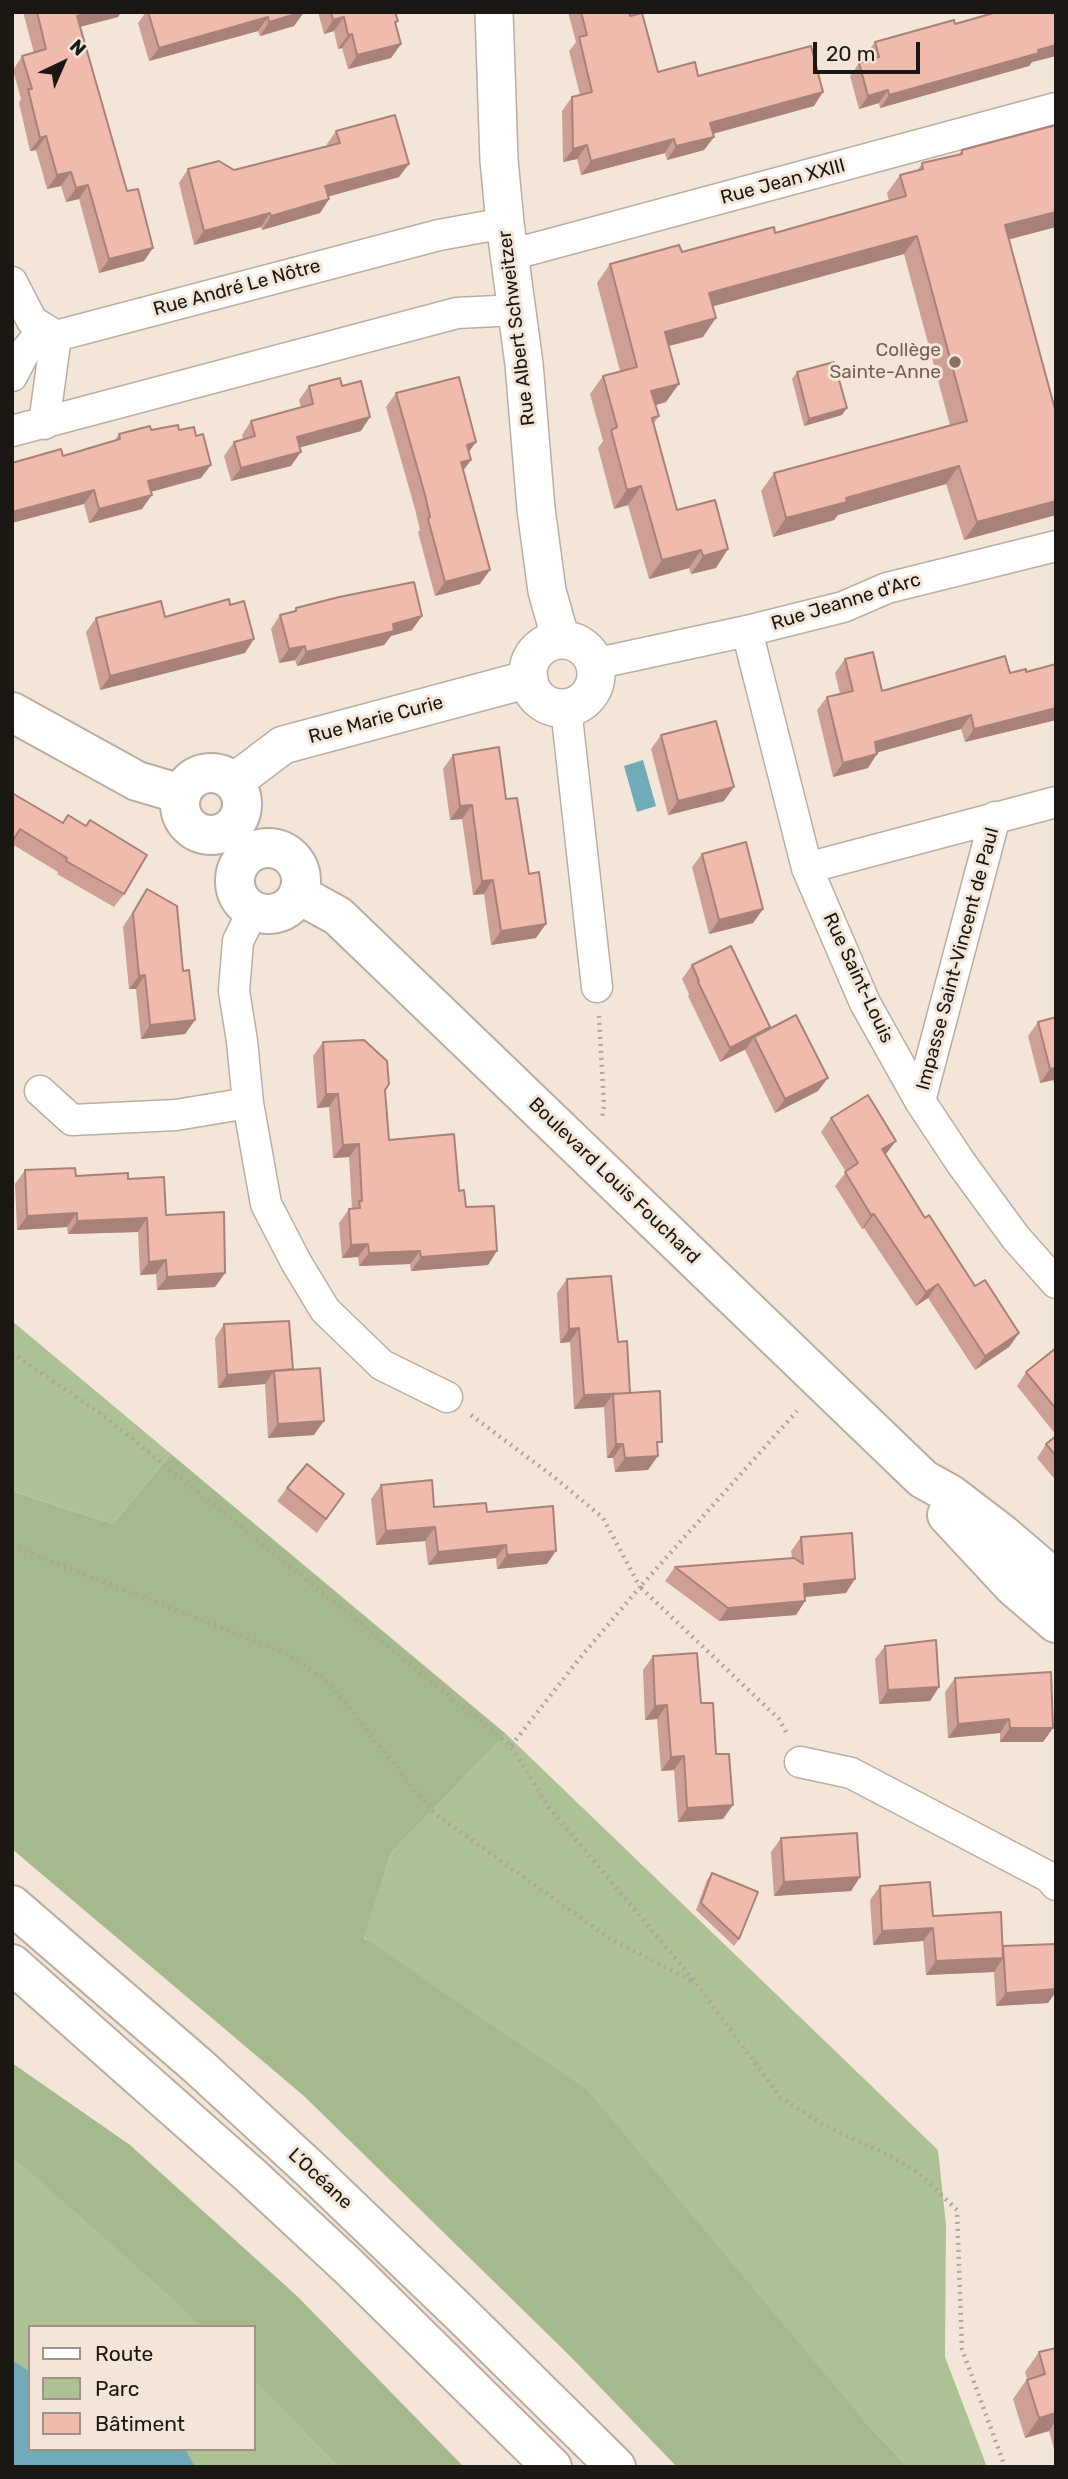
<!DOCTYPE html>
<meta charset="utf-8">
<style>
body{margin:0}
#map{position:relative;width:1068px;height:2479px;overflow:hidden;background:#f3e6d9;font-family:Rubik,sans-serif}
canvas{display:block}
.frame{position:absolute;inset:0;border:14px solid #1b1712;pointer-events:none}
.legend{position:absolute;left:28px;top:2325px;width:228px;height:126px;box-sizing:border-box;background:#f3e6d9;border:2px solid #9d9389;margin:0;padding:9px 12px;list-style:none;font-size:21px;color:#1b1712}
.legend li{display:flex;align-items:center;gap:14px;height:35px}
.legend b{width:35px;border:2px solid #9d9389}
.north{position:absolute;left:28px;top:28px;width:70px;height:70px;-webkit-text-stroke:5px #f3e6d9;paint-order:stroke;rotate:44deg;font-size:19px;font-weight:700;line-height:28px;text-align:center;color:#1b1712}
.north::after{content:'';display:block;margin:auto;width:24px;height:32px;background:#1b1712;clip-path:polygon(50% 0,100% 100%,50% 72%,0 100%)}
.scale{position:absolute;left:813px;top:42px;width:107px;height:32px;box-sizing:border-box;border:4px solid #1b1712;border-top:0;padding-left:9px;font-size:21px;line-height:24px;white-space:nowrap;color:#1b1712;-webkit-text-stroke:5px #f3e6d9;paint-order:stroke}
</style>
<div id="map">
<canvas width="1068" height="2479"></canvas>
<div class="frame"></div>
<ul class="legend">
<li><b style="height:9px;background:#fff"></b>Route</li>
<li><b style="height:19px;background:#adc195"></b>Parc</li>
<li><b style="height:19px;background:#f0baad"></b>Bâtiment</li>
</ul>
<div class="north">N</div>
<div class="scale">20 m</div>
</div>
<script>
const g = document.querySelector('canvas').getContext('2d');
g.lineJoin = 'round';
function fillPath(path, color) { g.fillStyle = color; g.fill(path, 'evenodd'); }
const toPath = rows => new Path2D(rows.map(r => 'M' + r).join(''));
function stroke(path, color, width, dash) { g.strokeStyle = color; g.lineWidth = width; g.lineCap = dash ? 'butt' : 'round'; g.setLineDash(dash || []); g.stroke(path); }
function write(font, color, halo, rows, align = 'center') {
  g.font = font + ' Rubik,sans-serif'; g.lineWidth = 6; g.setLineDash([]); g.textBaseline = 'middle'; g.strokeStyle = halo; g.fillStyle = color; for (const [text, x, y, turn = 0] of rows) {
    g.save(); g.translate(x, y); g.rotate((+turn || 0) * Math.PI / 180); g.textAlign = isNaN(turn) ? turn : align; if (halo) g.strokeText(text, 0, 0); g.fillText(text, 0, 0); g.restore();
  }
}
const green = toPath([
 [12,1321,171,1454,113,1524,12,1491],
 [506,1734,938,2150,946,2225,945,2357,987,2467,908,2467,865,2422,364,1937,391,1853],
 [12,2089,415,2467,12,2467],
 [30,2327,254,2327,254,2449,30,2449]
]);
const forest = toPath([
 [171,1454,506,1734,391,1853,364,1938,587,2090,865,2422,908,2467,677,2467,570,2356,304,2096,12,1849,12,1491,113,1524],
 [12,2063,130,2145,297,2296,464,2467,340,2467,254,2380,254,2327,201,2327,170,2296,12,2156]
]);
const water = toPath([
 [643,760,656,806,637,812,624,766],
 [15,2362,30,2372,30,2449,185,2449,195,2467,15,2467,12,2456,12,2363]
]);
const path = toPath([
 [599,1016,604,1105,602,1119],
 [12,1353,104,1416,511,1746,547,1805,696,1983,780,2097,820,2123,890,2156,919,2173,957,2210,962,2349,1005,2467],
 [471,1415,554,1477,603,1518,640,1587,579,1659,511,1746],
 [12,1546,288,1654,326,1680,435,1814,609,1938,692,1981],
 [786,1732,779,1719,640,1587,797,1411]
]);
const minor = toPath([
 [510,255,1056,108],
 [12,282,32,321,56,336],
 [56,336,439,235,505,223],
 [12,376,24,353,44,329],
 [44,424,56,336],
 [12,431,457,313,517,310],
 [747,631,807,868,865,1003,920,1101,961,1163,1016,1238,1056,1283],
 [594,664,747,631,843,607,887,588,1056,546],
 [566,708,597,987],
 [807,868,1056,802],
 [253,911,238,941,234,991,242,1041,248,1103,266,1204,296,1262,325,1310,382,1365,447,1397],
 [40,1091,72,1120,176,1115,248,1103],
 [920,1101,995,817],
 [800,1762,851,1773,1049,1877,1056,1885]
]);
const tertiary = toPath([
 [494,12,499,160,505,223,524,364,536,509,547,591,561,640],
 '528 674a34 34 0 1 1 68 0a34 34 0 1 1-68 0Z',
 [234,782,283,745,529,679]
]);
const secondary = toPath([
 [12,712,137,781,181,794],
 '180 804a31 31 0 1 1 62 0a31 31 0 1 1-62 0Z',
 '235 881a33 33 0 1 1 66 0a33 33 0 1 1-66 0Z',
 [298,894,338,916,923,1479,950,1494,1001,1533,1056,1580],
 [947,1515,1013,1586,1056,1623]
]);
const motorway = toPath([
 [12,1905,198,2066,310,2169,461,2314,616,2467],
 [12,1964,250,2175,348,2266,552,2467]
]);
const wall = toPath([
 [23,12,121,12,118,17,80,27,144,261,99,273,79,199,66,202,61,186,47,189,36,150,30,151,19,103,21,99,13,70,22,56,34,53],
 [146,12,304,12,294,26,260,36,258,31,149,61,138,23],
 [318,12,395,12,395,24,401,44,391,58,348,69,342,48,338,49,334,31,324,34],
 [568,12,629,12,658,72,698,76,814,106,713,134,714,137,704,150,667,160,665,153,581,175,577,159,563,162,562,111,572,97,580,95,569,51,576,42],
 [1056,12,1056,56,1032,62,1029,66,880,108,879,103,859,109,850,76,859,63,867,60,865,55,875,42,955,24],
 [1056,125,1056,227,1009,239,1056,413,1056,515,964,540,946,484,838,515,834,520,773,537,761,491,774,473,950,425,904,254,713,306,703,337,669,346,666,402,655,405,659,416,654,423,677,510,716,568,691,574,689,568,649,579,628,505,614,509,598,448,603,441,590,394,603,376,620,371,597,283,610,264,682,252,775,233,889,201,887,193,900,175,918,170,922,163,958,155,962,150],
 [336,131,399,177,328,196,329,199,320,213,262,230,261,227,194,245,179,183,188,169,234,170,327,146,327,144],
 [797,372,842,415,804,426,792,379],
 [309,386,342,386,361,431,300,447,291,466,231,481,224,456,234,442,243,440,242,435,251,421,301,407,299,400],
 [396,393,469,452,471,460,463,471,480,584,435,596,418,532,420,530,415,509,386,407],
 [151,430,179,430,201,478,151,492,142,509,89,523,84,504,63,456,115,440,119,434],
 [296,608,412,630,391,636,384,645,297,666,295,660,279,663,271,629,280,615,294,612],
 [165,617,245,653,100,690,86,632,96,618],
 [845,659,882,691,1026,672,1056,664,1056,720,965,742,961,729,877,752,868,768,833,777,817,710,827,697,840,694,835,673],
 [661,735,724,801,668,815,651,749],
 [453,755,506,799,536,938,491,945,484,894,473,895,462,819,450,820,443,769],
 [12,793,124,894,114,907,57,874,58,872,12,844],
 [702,854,763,909,753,923,709,934,692,867],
 [147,889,195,1020,185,1034,141,1039,136,989,129,989,123,927],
 [692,965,770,1027,818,1091,775,1113,745,1050,746,1049,720,1062,688,996,689,994,682,979],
 [1056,1017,1056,1090,1053,1080,1040,1083,1028,1036,1038,1022],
 [323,1042,385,1090,389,1140,459,1191,488,1265,411,1271,410,1264,359,1266,358,1257,342,1258,339,1223,349,1209,352,1209,349,1157,333,1158,329,1107,317,1108,313,1056],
 [831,1118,886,1154,925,1218,975,1286,1019,1333,1009,1347,975,1370,928,1298,916,1306,864,1228,862,1229,835,1186,846,1172,821,1132],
 [25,1170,76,1176,128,1179,225,1273,215,1287,157,1290,156,1274,140,1275,138,1232,68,1234,67,1227,17,1230,15,1184],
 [567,1279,618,1342,630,1393,657,1449,648,1470,615,1472,613,1458,607,1458,604,1407,574,1409,570,1342,560,1343,557,1293],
 [224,1324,293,1369,314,1435,268,1438,265,1384,218,1388,215,1338],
 [1056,1348,1056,1435,1017,1386,1026,1372],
 [1056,1436,1056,1481,1037,1458,1046,1444],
 [381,1485,434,1507,487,1512,547,1564,497,1569,496,1558,428,1565,425,1541,376,1545,371,1499],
 [287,1488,344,1494,317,1533,277,1501],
 [801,1537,846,1593,805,1597,805,1601,796,1615,719,1621,665,1581,675,1567,792,1558,791,1551],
 [885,1646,939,1687,930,1701,879,1704,875,1659],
 [653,1656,701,1703,716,1754,723,1819,678,1822,674,1770,661,1771,657,1719,645,1720,643,1670],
 [955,1678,1053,1728,1043,1742,1000,1742,1000,1733,948,1738,945,1692],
 [781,1838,860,1877,851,1891,774,1896,771,1852],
 [712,1873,739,1939,734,1946,696,1910,707,1880],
 [880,1886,933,1916,1003,1946,1056,1956,1056,1992,1048,2003,996,2006,994,1972,926,1975,923,1941,873,1945,870,1900],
 [1056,2348,1056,2456,1049,2431,1025,2438,1013,2399,1027,2379,1025,2372,1039,2352]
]);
const shadedWall = toPath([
 [92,12,121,12,118,17,67,30,77,16],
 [304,12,294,26,260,36,269,22],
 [268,17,258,31,149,61,159,48],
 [344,17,334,31,324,34,333,20],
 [352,34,342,48,338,49,348,35],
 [401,44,391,58,348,69,357,55],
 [1056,45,1056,56,1032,62,1029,66,880,108,889,95],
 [888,90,879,103,859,109,868,96],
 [823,92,814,106,701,137,710,123],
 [46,136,36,150,30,151,40,138],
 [714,137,704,150,667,160,676,146],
 [674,139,665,153,581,175,591,161],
 [587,145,577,159,563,162,573,149],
 [409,164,399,177,316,200,325,186],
 [71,172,61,186,47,189,57,175],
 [88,185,79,199,66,202,76,188],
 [329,199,320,213,262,230,271,216],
 [1056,212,1056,227,992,244,1005,225],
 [270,213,261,227,194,245,204,231],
 [917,236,904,254,696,311,709,293],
 [153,248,144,261,99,273,109,259],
 [716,318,703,337,653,350,665,332],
 [679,384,666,402,639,410,651,391],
 [847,408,842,415,804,426,809,419],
 [370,417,361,431,287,451,297,437],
 [476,442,466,456,467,445],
 [301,452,291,466,231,481,241,468],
 [471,460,461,473,461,462],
 [211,465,201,478,139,495,148,481],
 [959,466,946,484,838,515,834,520,773,537,786,518,846,498],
 [641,486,628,505,614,509,627,490],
 [94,490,84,504,12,523,12,512],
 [152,495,142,509,89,523,99,509],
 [1056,501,1056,515,964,540,977,522],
 [728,549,716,568,691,574,703,556],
 [701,550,689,568,649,579,662,560],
 [490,570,480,584,435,596,445,582],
 [422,616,412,630,391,636,384,645,297,666,306,652,393,624],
 [254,639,245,653,100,690,110,676],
 [305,646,295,660,279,663,289,649],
 [1056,708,1056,720,965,742,974,729],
 [971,715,961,729,865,756,875,742],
 [877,754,868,768,833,777,843,763],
 [734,787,724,801,668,815,678,801],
 [472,805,462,819,450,820,460,806],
 [493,880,484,894,473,895,482,881],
 [763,909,753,923,709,934,719,920],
 [546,924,536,938,491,945,501,931],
 [145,975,136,989,129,989,139,976],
 [195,1020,185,1034,141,1039,150,1025],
 [770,1027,754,1037,746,1049,720,1062,730,1048],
 [1056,1068,1056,1076,1053,1080,1040,1083,1050,1069],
 [828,1078,818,1091,775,1113,785,1099],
 [326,1094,338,1094,329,1107,317,1108],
 [896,1141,886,1154,882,1149],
 [359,1144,349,1157,333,1158,343,1145],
 [77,1213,67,1227,17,1230,27,1216],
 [874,1214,864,1228,862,1229,871,1215],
 [147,1218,138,1232,68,1234,77,1221],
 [368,1244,358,1257,342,1258,351,1245],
 [420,1251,410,1264,359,1266,369,1253],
 [497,1251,488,1265,411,1271,421,1257],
 [166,1260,156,1274,140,1275,149,1262],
 [225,1273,215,1287,157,1290,167,1277],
 [938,1284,928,1298,916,1306,926,1292],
 [579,1328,570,1342,560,1343,569,1329],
 [1019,1333,1009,1347,975,1370,985,1356],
 [293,1369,274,1371,265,1384,218,1388,227,1375],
 [630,1393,613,1394,604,1407,574,1409,584,1395],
 [324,1421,314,1435,268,1438,278,1424],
 [616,1444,623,1444,613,1458,607,1458],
 [658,1456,648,1470,615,1472,625,1458],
 [435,1527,425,1541,376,1545,386,1531],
 [506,1545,496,1558,428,1565,438,1552],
 [556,1551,547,1564,497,1569,507,1555],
 [855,1579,846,1593,795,1598,804,1584],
 [805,1601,796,1615,719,1621,728,1608],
 [939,1687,930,1701,879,1704,888,1690],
 [667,1705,657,1719,645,1720,655,1706],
 [1009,1719,1000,1733,948,1738,958,1724],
 [1010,1728,1053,1728,1043,1742,1000,1742],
 [684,1756,674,1770,661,1771,671,1757],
 [733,1805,723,1819,678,1822,687,1808],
 [860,1877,851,1891,774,1896,784,1882],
 [933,1928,923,1941,873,1945,882,1931],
 [1003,1958,994,1972,926,1975,936,1961],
 [1056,1989,1056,1992,1048,2003,996,2006,1006,1993],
 [1056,2413,1056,2420,1049,2431,1025,2438,1039,2418]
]);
const building = toPath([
 [37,12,92,12,77,16,127,191,138,189,153,248,109,259,88,185,76,188,71,172,57,175,46,136,40,138,28,89,32,89,22,56,46,49,37,12],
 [148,12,303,12,269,22,268,17,159,48,148,12],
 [331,12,395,12,398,21,395,22,401,44,357,55,352,34,348,35,344,17,333,20,331,12],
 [581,12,629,12,630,16,642,13,658,72,695,62,698,76,811,46,823,92,710,123,714,137,676,146,674,139,591,161,587,145,573,149,572,97,592,92,579,37,587,35,581,12],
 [997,12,1056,12,1056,45,1038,50,1039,53,889,95,888,90,868,96,859,63,879,57,875,42,954,20,955,24,997,12],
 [395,115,409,164,325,186,329,199,271,216,270,213,204,231,188,169,219,161,234,170,340,143,336,131,395,115],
 [1056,125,1056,212,1005,225,1056,413,1056,501,977,522,959,466,846,498,847,502,786,518,774,473,967,421,917,236,709,293,716,318,665,332,679,384,651,391,659,416,652,418,677,510,715,500,728,549,703,556,701,550,662,560,641,486,627,490,611,430,617,427,603,376,637,367,610,264,679,245,682,252,774,227,775,233,906,196,900,175,923,169,922,163,962,154,962,150,1056,125],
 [834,362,847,408,809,419,797,372,834,362],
 [459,377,476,442,467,445,471,460,461,462,490,570,445,582,428,519,430,517,425,495,396,393,459,377],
 [340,378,342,386,361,381,370,417,297,437,301,452,241,468,234,442,255,436,251,421,313,404,309,386,340,378],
 [178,425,179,430,194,427,196,436,203,434,211,465,148,481,152,495,99,509,94,490,12,512,12,463,61,449,63,456,120,439,119,434,150,426,151,430,178,425],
 [414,582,422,616,393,624,394,631,306,652,305,646,289,649,280,615,296,611,296,608,339,597,414,582],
 [229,599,230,605,244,601,254,639,110,676,96,618,161,601,165,617,229,599],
 [873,652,882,691,1005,656,1010,673,1026,669,1026,672,1056,664,1056,708,974,729,971,715,875,742,877,754,843,763,827,697,853,691,845,659,873,652],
 [716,721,734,787,678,801,661,735,716,721],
 [499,747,506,799,517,798,529,874,539,872,546,924,501,931,493,880,482,881,472,805,460,806,453,755,499,747],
 [12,793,63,823,68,815,86,826,90,820,147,855,124,894,66,861,67,858,20,829,12,842,12,793],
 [746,842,763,909,719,920,702,854,746,842],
 [147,889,177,906,183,971,189,970,195,1020,150,1025,145,975,139,976,133,913,147,889],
 [731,946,770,1027,730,1048,698,982,699,981,692,965,731,946],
 [796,1015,828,1078,785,1099,754,1037,796,1015],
 [1056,1017,1056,1068,1050,1069,1038,1022,1056,1017],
 [364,1040,387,1061,389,1084,385,1090,389,1140,454,1134,459,1191,464,1190,466,1207,494,1206,497,1251,421,1257,420,1251,369,1253,368,1244,351,1245,349,1209,360,1208,359,1201,362,1201,359,1144,343,1145,338,1094,326,1094,323,1042,364,1040],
 [868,1095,896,1141,882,1149,925,1218,929,1215,975,1286,985,1280,1019,1333,985,1356,938,1284,926,1292,874,1214,871,1215,845,1172,858,1163,831,1118,868,1095],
 [75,1168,76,1176,128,1173,128,1179,164,1177,166,1215,224,1212,225,1273,167,1277,166,1260,149,1262,147,1218,77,1221,77,1213,27,1216,25,1170,75,1168],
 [611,1276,618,1342,627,1341,630,1393,584,1395,579,1328,569,1329,567,1279,611,1276],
 [289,1321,293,1369,227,1375,224,1324,289,1321],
 [1056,1348,1056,1409,1026,1372,1056,1348],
 [320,1368,324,1421,278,1424,274,1371,320,1368],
 [660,1391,662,1442,657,1442,658,1456,625,1458,623,1444,616,1444,613,1394,660,1391],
 [1056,1436,1056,1456,1046,1444,1056,1436],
 [307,1464,344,1494,326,1519,287,1488,307,1464],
 [432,1480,434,1507,486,1503,487,1512,553,1506,556,1551,507,1555,506,1545,438,1552,435,1527,386,1531,381,1485,432,1480],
 [852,1533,855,1579,804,1584,805,1601,728,1608,675,1567,794,1558,803,1564,801,1537,852,1533],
 [936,1640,939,1687,888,1690,885,1646,936,1640],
 [697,1653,701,1703,713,1703,716,1754,729,1754,733,1805,687,1808,684,1756,671,1757,667,1705,655,1706,653,1656,697,1653],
 [1051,1672,1053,1728,1010,1728,1009,1719,958,1724,955,1678,1051,1672],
 [857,1833,860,1877,784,1882,781,1838,857,1833],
 [712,1873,758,1892,739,1939,701,1903,712,1873],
 [930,1882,933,1916,1001,1912,1003,1958,936,1961,933,1928,882,1931,880,1886,930,1882],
 [1055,1944,1056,1989,1006,1993,1003,1946,1055,1944],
 [1056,2348,1056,2413,1039,2418,1027,2380,1045,2374,1039,2352,1056,2348]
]);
const markers = [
 [955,362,7,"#8d6e63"]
];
const streetNames = [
 ["Rue Jean XXIII",783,182,-15],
 ["Rue André Le Nôtre",237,288,-15],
 ["Rue Albert Schweitzer",517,328,-97],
 ["Rue Jeanne d'Arc",846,602,-17],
 ["Rue Marie Curie",376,720,-15],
 ["Impasse Saint-Vincent de Paul",958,959,-75],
 ["Rue Saint-Louis",858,978,65],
 ["Boulevard Louis Fouchard",614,1181,44],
 ["L’Océane",320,2179,43]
];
const educationNames = [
 ["Collège",941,351],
 ["Sainte-Anne",941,373]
];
fillPath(green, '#adc195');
fillPath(forest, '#a5b98d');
fillPath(water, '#6fabb9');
stroke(minor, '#baaea2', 33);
stroke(tertiary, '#baaea2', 40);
stroke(secondary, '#baaea2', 42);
stroke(motorway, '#baaea2', 42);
stroke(path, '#afa59a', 4.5, [2, 5]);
stroke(minor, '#fff', 30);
stroke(tertiary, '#fff', 37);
stroke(secondary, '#fff', 38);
stroke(motorway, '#fff', 38);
fillPath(wall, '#cea095');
fillPath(shadedWall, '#a88279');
fillPath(building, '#f0baad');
stroke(building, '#a88279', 2);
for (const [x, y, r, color] of markers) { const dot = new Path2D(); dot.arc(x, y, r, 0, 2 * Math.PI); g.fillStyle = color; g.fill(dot); stroke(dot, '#f3e6d9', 2.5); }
write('19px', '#1b1712', '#f3e6d9', streetNames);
write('19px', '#785e54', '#f3e6d9', educationNames, 'right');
</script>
